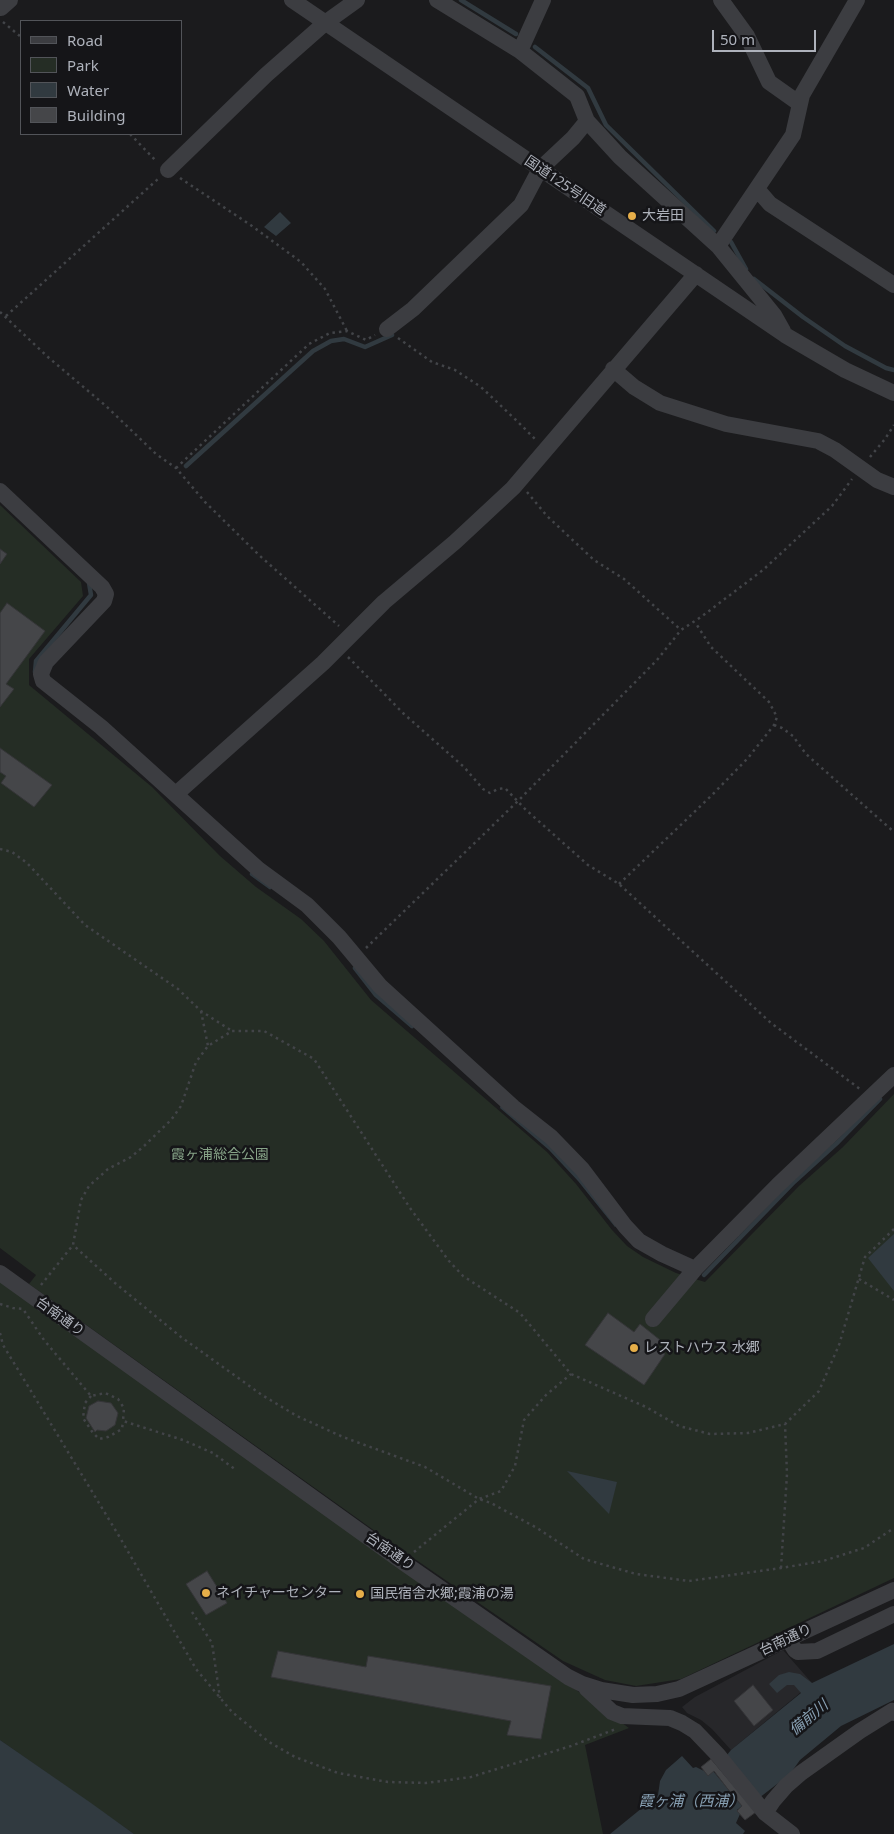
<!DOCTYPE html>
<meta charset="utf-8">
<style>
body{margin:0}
#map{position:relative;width:894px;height:1834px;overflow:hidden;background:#1b1b1d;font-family:"Noto Sans",sans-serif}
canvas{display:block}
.legend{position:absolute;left:20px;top:20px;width:162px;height:115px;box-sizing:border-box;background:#151518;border:1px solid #525459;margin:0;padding:6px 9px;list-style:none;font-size:15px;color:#aeb2bb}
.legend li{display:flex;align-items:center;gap:10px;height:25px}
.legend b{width:25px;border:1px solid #525459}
.scale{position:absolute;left:712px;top:30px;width:104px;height:22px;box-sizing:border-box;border:2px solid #aeb2bb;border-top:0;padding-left:6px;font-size:15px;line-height:18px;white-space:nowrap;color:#aeb2bb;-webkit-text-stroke:4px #151518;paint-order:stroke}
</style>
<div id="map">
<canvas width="894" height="1834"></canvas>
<ul class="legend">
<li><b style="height:6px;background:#3c3d41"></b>Road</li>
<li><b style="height:14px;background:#252d25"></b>Park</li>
<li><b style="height:14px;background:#313a40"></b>Water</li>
<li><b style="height:14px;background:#454649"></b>Building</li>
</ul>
<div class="scale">50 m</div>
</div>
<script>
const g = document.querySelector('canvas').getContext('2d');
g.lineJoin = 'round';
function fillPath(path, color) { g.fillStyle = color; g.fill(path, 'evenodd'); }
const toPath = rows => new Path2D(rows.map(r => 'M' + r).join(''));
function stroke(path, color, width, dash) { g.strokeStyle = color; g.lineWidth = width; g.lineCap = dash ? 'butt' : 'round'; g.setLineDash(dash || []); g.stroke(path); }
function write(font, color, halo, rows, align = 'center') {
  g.font = font + ' "Noto Sans","Noto Sans JP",sans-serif'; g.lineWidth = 5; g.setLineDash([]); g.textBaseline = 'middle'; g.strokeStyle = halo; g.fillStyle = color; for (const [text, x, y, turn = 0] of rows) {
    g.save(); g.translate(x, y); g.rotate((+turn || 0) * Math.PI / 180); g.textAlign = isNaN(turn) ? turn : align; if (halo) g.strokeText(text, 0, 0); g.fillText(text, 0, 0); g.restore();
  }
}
const built = toPath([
 [783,1650,812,1683,731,1750,712,1729,701,1720,687,1713,682,1707,695,1697]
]);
const green = toPath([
 [0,505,81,582,83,596,29,659,29,685,152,787,220,856,256,887,301,919,324,941,371,1000,547,1152,576,1184,612,1230,627,1246,643,1257,676,1273,705,1282,799,1186,843,1147,894,1094,894,1578,681,1679,636,1686,605,1680,563,1661,396,1546,29,1284,36,1275,0,1248],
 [0,1276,629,1728,585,1745,603,1834,134,1834,0,1740]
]);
const water = toPath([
 [280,212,291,223,276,236,264,227],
 [502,1101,554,1144,620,1223,615,1227,578,1181,549,1150,500,1108],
 [894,1234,894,1291,868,1258],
 [567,1471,617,1482,609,1514],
 [894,1644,894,1700,841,1726,800,1760,790,1774,750,1805,718,1766,731,1750,801,1693,794,1685,787,1685,777,1693,769,1684,779,1675,789,1672,800,1674,812,1683],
 [0,1740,91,1803,134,1834,0,1834],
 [682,1756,693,1768,696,1767,704,1771,713,1771,742,1806,737,1810,740,1814,736,1823,745,1831,743,1834,610,1834,658,1795,660,1781,666,1770]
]);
const stream = toPath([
 [461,0,516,34],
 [535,47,588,88,606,125,714,231],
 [731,242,746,269],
 [754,279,803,317,845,346,886,368,894,370],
 [186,466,313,351,331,341,344,339,365,347,392,335],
 [35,672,36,661,91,595,89,583],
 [252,874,270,887],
 [355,968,376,995,412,1026],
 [704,1275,794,1182,838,1142,880,1099]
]);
const building = toPath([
 [0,549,7,554,0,564,0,549],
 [7,603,45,631,6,684,14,689,0,707,0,613,7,603],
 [0,748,52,785,34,807,1,783,6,776,0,772,0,748],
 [608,1313,634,1332,640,1324,660,1340,655,1348,665,1354,644,1385,585,1345,608,1313],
 [98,1401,111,1403,118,1413,115,1425,106,1431,97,1430,95,1432,86,1418,89,1406,98,1401],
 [207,1571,227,1603,206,1615,186,1584,207,1571],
 [278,1651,366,1667,368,1656,551,1686,541,1739,507,1735,511,1721,271,1677,278,1651],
 [753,1685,773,1710,754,1726,734,1701,753,1685],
 [711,1759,756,1812,745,1820,737,1811,742,1806,727,1788,714,1771,708,1776,701,1767,711,1759]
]);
const path = toPath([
 [3,22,21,37],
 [130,134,157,162],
 [180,178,252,226,301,262,325,289,347,331],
 [0,312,49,358,106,406,156,454,176,468,205,502,260,556,339,626],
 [6,316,158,179],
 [398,338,432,362,455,370,481,387,517,421,535,439],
 [870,457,885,439,894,425],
 [176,468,309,344,330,333,347,331,366,340,375,335],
 [527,492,547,516,594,560,624,579,681,630],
 [348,657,404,714,464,767,483,789,490,793,498,789,505,788,525,809,588,865,619,884,771,1023,860,1089],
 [774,725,782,728,793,736,806,754,894,832],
 [0,849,12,852,27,863,85,925,178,989,201,1011,232,1031],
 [619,884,711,796,748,758,774,725,777,717,769,702,711,647,695,622],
 [366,948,518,801,657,660,681,630,701,617,763,570,832,506,852,479],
 [201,1011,208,1046],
 [894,1229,865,1257,839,1345,819,1391,785,1424,748,1433,710,1434,679,1426,646,1407,571,1374,520,1313,463,1276,449,1261,410,1208,314,1059,264,1031,232,1031,208,1046,196,1062,181,1106,171,1120,143,1147,131,1157,108,1169,89,1186,81,1200,73,1245,115,1283,181,1337,262,1395,297,1416,343,1437,425,1467,479,1499,491,1503,537,1528,584,1559,636,1574,689,1581,781,1568,823,1561,864,1548,894,1528],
 [859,1279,894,1300],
 [41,1285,73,1245],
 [0,1304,13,1308,23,1309,44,1340,91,1396,105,1393,118,1399,124,1408,123,1421,183,1440,213,1453,236,1470],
 [0,1333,3,1345,119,1536,196,1669,232,1712,269,1742,295,1757,338,1773,388,1782,426,1783,471,1777,571,1746,616,1729],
 [91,1396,85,1403,83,1418,93,1433,99,1439,108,1437,122,1429,123,1421],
 [414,1552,479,1499,501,1491,515,1466,524,1420,546,1395,571,1374],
 [781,1568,787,1474,785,1424],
 [192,1612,212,1643,220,1698]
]);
const minor = toPath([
 [292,0,785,335,845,370,894,393],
 [437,0,520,51,577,96,587,121,620,157,718,246,774,315,783,331],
 [721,0,747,36,769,82,800,104],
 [1,8,10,0],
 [520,51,543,0],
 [168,170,266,75,325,23,357,0],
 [757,189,770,204,894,285],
 [718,246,793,135,802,95,857,0],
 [387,329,413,309,521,205,540,169,573,138,587,121],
 [613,369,634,387,660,403,726,424,818,441,835,450,877,480,894,487],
 [0,491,102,587,106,594,104,601,46,662,41,674,43,681,101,727,258,869,307,905,339,937,380,986,513,1107,551,1137,582,1169,625,1226,639,1241,662,1254,695,1269,778,1185,894,1075],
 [176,794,323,663,384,602,455,542,513,488,696,274],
 [0,1273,404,1563,568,1677,582,1684,601,1690,633,1695,657,1694,679,1689,894,1590],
 [653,1319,695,1269],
 [788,1639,795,1650,798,1652,817,1651,894,1614],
 [586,1688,612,1712,622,1716,670,1718,682,1723,695,1731,718,1755,765,1813,792,1834],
 [765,1813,773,1801,786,1786,801,1773,860,1731,892,1711,894,1713]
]);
const markers = [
 [632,216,5,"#e6ae49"],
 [634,1348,5,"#e6ae49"],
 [206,1593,5,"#e6ae49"],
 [360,1594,5,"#e6ae49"]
];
const streetNames = [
 ["国道125号旧道",565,186,34],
 ["台南通り",60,1317,36],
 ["台南通り",390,1552,35],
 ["台南通り",786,1640,-25]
];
const poiNames = [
 ["大岩田",642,216],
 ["レストハウス 水郷",644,1348],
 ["ネイチャーセンター",216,1593],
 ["国民宿舎水郷;霞浦の湯",370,1594]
];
const parkNames = [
 ["霞ヶ浦総合公園",220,1155]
];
const waterNames = [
 ["備前川",809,1718,-40],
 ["霞ヶ浦（西浦）",691,1802]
];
fillPath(built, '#27272a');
fillPath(green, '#252d25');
fillPath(water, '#313a40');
stroke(stream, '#313a40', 4.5);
fillPath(building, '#454649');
stroke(building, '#353538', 1);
stroke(path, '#424448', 2.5, [2.5, 4]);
stroke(minor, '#3c3d41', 16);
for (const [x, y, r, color] of markers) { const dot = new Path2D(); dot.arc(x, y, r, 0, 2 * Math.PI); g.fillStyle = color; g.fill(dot); stroke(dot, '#151518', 2); }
write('14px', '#aeb2bb', '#151518', streetNames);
write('14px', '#aeb2bb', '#151518', poiNames, 'left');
write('14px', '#87a488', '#151518', parkNames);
write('italic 15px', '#88a0b3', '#151518', waterNames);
</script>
